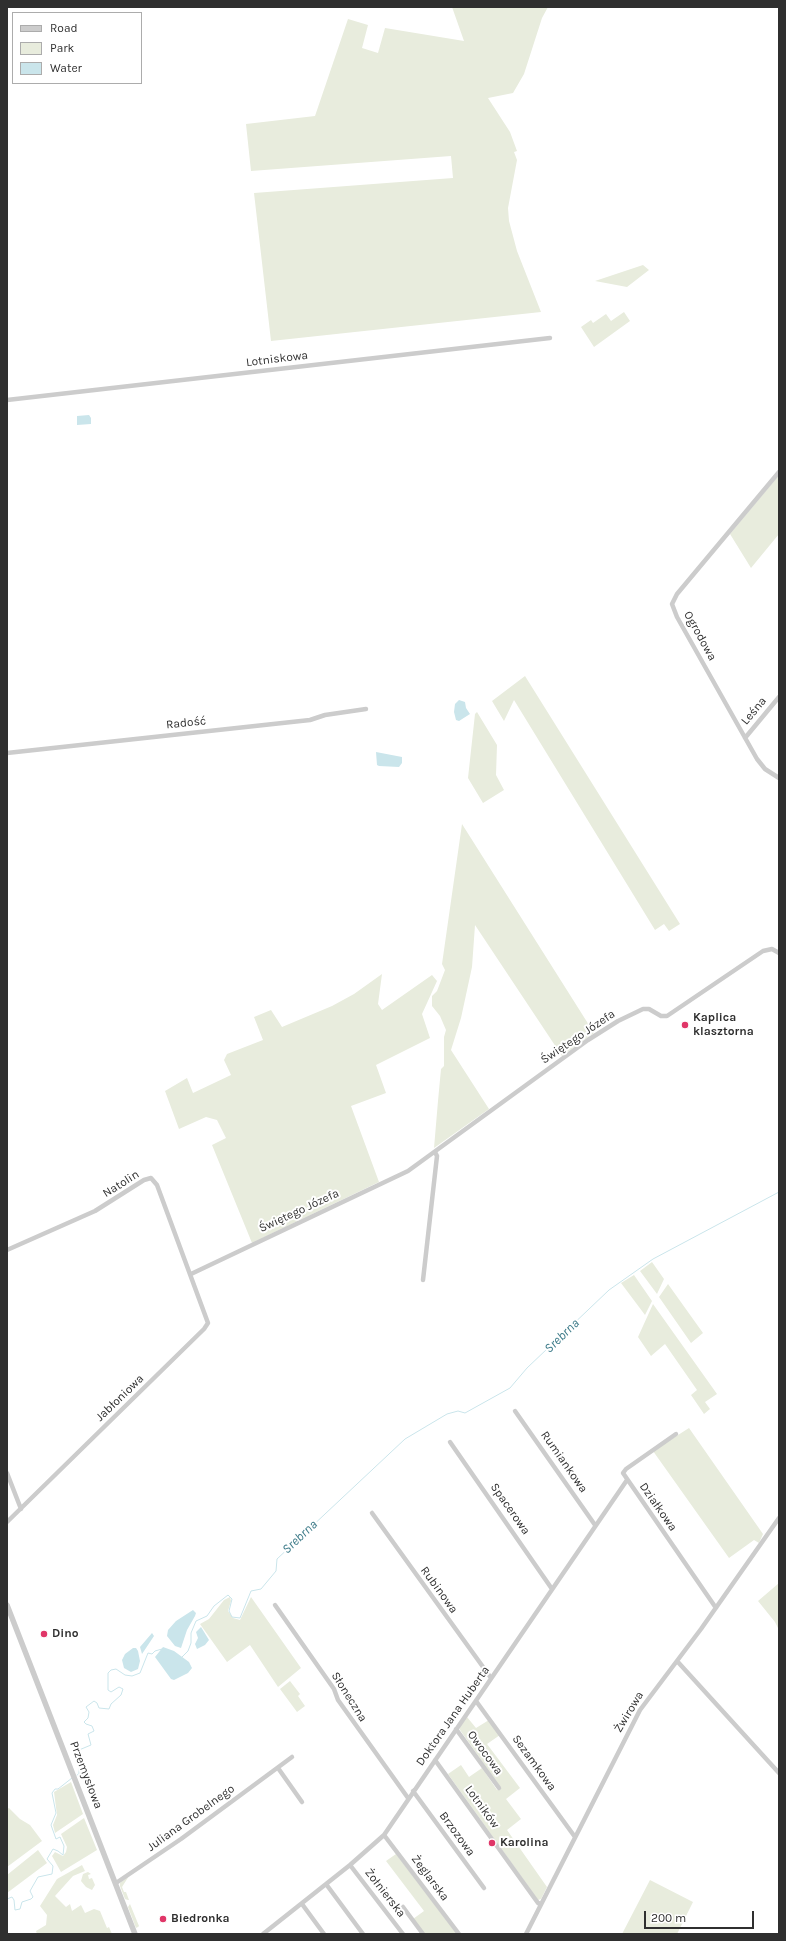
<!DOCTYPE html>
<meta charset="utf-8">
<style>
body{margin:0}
#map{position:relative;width:786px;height:1941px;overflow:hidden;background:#fff;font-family:Karla,sans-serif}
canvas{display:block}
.frame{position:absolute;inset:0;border:8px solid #2f2f2f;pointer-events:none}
.legend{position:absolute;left:12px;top:12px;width:130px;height:72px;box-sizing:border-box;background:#fff;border:1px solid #acacac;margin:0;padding:5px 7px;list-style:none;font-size:12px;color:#2f2f2f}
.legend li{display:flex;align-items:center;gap:8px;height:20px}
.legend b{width:20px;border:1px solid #acacac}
.scale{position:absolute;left:644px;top:1911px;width:110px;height:18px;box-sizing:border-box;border:2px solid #2f2f2f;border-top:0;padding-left:5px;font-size:12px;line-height:14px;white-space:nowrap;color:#2f2f2f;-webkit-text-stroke:3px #fff;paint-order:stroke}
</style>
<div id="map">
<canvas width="786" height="1941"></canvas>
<div class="frame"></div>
<ul class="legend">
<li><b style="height:5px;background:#ccc"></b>Road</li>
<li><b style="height:11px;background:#e8ecdd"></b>Park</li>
<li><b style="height:11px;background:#cae5eb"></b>Water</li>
</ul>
<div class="scale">200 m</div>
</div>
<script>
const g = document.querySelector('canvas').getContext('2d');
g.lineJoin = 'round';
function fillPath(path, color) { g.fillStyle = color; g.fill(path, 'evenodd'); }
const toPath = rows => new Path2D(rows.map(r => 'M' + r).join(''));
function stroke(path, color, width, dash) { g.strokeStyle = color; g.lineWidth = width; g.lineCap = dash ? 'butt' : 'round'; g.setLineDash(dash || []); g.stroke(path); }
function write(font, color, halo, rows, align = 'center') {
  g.font = font + ' Karla,sans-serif'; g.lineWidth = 4; g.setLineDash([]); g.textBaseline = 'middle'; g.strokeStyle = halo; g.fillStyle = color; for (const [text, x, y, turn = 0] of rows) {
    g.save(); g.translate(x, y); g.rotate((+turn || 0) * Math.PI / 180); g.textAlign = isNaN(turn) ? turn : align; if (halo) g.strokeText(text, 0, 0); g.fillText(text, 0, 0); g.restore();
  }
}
const green = toPath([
 [452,7,548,7,542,18,524,74,513,93,488,98,510,132,517,151,514,152,517,160,508,208,509,221,517,251,541,312,271,341,254,193,453,178,451,156,251,171,246,124,315,116,348,19,368,25,362,48,378,53,385,28,464,41],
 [643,265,649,270,627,287,595,281],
 [624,312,630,321,594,347,581,327,591,320,593,323,606,314,611,321],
 [779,475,779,534,751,568,730,534],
 [525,676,680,924,669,931,664,924,655,930,514,700,504,721,492,701],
 [477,712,497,745,496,775,504,790,483,803,468,778,475,714],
 [462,824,594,1033,562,1056,475,925,472,967,461,1018,451,1050,489,1109,434,1148,438,1101,441,1069,444,1066,444,1037,446,1030,440,1016,432,1006,432,996,437,991,445,970,442,964],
 [382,974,378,1004,382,1010,432,975,437,981,422,1014,430,1038,376,1065,386,1093,351,1106,379,1182,252,1243,212,1145,226,1138,217,1120,206,1117,179,1129,165,1091,187,1078,193,1093,231,1075,224,1060,227,1054,263,1040,254,1017,271,1010,282,1027,332,1006,354,994],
 [652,1262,664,1279,657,1294,640,1271],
 [634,1275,652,1301,645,1315,621,1283],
 [668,1284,703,1333,691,1343,659,1297],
 [653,1304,717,1394,705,1402,710,1409,704,1414,691,1395,697,1390,665,1344,651,1356,638,1337],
 [689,1428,763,1534,759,1543,754,1540,729,1558,653,1451],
 [779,1583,779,1630,775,1622,758,1601],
 [230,1597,231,1601,228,1611,233,1618,240,1620,251,1597,301,1668,278,1687,250,1645,227,1662,200,1624,209,1619,224,1600],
 [290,1681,300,1694,298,1696,305,1706,297,1712,280,1689],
 [467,1717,476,1728,489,1720,500,1735,487,1744,520,1788,506,1799,521,1819,507,1830,547,1887,541,1899,538,1900,448,1774,461,1765,469,1777,482,1768,497,1790,501,1788,460,1730,459,1727],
 [71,1782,83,1814,55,1833,53,1825,57,1815,54,1792],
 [9,1808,20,1819,30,1825,42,1841,7,1867,7,1809],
 [84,1818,97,1850,61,1872,52,1856,55,1852,63,1856,66,1852,67,1847,61,1834],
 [38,1850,47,1863,7,1893,7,1875],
 [396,1854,457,1934,424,1934,413,1919,424,1911,386,1861],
 [82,1865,85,1871,73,1876,55,1896,66,1907,70,1904,72,1911,81,1905,85,1913,94,1909,100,1911,107,1928,109,1927,112,1934,37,1934,36,1931,46,1925,47,1915,40,1906,57,1879],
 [88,1872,91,1874,88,1875,89,1879,92,1878,95,1885,92,1890,86,1887,81,1881,83,1874],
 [129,1876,122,1887,124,1892,126,1892,129,1900,128,1900,125,1899,120,1886,120,1883],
 [650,1880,693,1902,677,1934,622,1934],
 [130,1904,139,1926,138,1927,136,1928,128,1907]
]);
const water = toPath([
 [89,415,91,418,91,424,77,425,77,416],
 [459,700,465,702,466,708,470,714,459,721,456,720,454,712,455,704],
 [376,752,402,757,402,763,399,767,379,766,377,765],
 [193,1610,196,1613,195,1616,187,1630,181,1648,175,1646,167,1636,168,1630,176,1621],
 [201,1627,209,1640,205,1645,197,1649,195,1644,198,1638,196,1632],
 [152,1633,154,1636,142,1654,140,1647],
 [163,1647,174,1651,189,1662,192,1668,188,1673,174,1680,171,1679,155,1657],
 [133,1648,136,1648,138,1651,140,1661,138,1669,131,1672,124,1668,122,1660,125,1654]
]);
const stream = toPath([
 [181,1658,188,1651,191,1643,191,1633,196,1621,207,1616,214,1606,228,1595,232,1599,229,1611,232,1617,240,1618,251,1591,261,1589,276,1571,277,1559,405,1439,447,1414,458,1411,465,1413,510,1388,527,1368,609,1290,653,1259,779,1192],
 [77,1775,79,1774,79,1750,91,1745,88,1734,94,1731,92,1726,86,1724,84,1722,88,1718,89,1712,86,1707,94,1701,97,1703,99,1708,109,1709,111,1704,121,1695,123,1689,119,1687,111,1692,108,1690,108,1673,111,1670,116,1669,125,1675,132,1676,140,1673,148,1653,152,1654,155,1651,162,1649],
 [7,1899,12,1897,14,1900,15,1910,20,1909,22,1902,31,1899,33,1897,30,1891,38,1877,52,1874,53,1866,47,1859,53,1849,58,1851,63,1855,64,1846,60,1837,56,1839,51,1825,56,1813,52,1793,55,1789,58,1789,72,1778]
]);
const minor = toPath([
 [7,400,550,338],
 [779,472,677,594,672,604,677,617,757,759,765,769,779,778],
 [745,738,779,697],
 [7,753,310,720,325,715,366,709],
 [7,1250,95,1211,144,1180,151,1178,157,1185,208,1323,204,1329,7,1522],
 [191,1274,408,1171,588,1040,618,1021,643,1009,649,1009,661,1016,667,1016,763,951,772,949,779,953],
 [423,1280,437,1156,435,1152],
 [515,1411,595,1525],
 [676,1434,626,1469,623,1473,716,1608],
 [450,1442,552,1589],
 [7,1473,21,1509],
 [372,1513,491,1678],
 [275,1605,334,1689,338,1700,408,1798],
 [677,1661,779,1773],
 [476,1701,575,1837],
 [456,1729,499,1788],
 [435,1760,538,1903,541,1904],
 [278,1768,302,1802],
 [413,1791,484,1888],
 [384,1835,459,1934],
 [350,1865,403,1934],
 [116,1883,181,1839,292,1757],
 [326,1884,363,1934],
 [302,1904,324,1934],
 [403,1907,423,1934],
 [263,1934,350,1865,384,1835,627,1480],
 [526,1934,640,1710,701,1629,779,1518]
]);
const tertiary = toPath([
 [7,1605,135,1934]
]);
const markers = [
 [685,1025,4,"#e03668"],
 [44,1634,4,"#e03668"],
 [492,1843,4,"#e03668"],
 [163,1919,4,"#e03668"]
];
const streetNames = [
 ["Lotniskowa",277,359,-7],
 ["Ogrodowa",700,636,61],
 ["Leśna",754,711,-50],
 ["Radość",186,723,-6],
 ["Świętego Józefa",578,1037,-34],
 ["Natolin",121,1184,-32],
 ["Świętego Józefa",299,1211,-25],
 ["Jabłoniowa",120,1398,-44],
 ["Rumiankowa",564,1462,55],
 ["Działkowa",658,1507,55],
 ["Spacerowa",510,1509,55],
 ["Rubinowa",439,1590,54],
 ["Słoneczna",349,1697,58],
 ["Żwirowa",629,1712,-59],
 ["Doktora Jana Huberta",453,1716,-55],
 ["Owocowa",485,1753,54],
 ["Sezamkowa",534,1763,54],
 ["Przemysłowa",86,1775,69],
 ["Lotników",482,1807,54],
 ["Juliana Grobelnego",191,1818,-36],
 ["Brzozowa",457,1834,54],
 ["Żeglarska",430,1878,53],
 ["Żołnierska",385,1893,52]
];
const poiNames = [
 ["Kaplica",693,1018],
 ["klasztorna",693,1032],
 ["Dino",52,1634],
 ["Karolina",500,1843],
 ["Biedronka",171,1919]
];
const waterNames = [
 ["Srebrna",562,1336,-44],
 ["Srebrna",300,1537,-43]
];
fillPath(green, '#e8ecdd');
fillPath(water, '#cae5eb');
stroke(stream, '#cae5eb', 1);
stroke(minor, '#ccc', 4.5);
stroke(tertiary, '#ccc', 5.5);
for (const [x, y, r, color] of markers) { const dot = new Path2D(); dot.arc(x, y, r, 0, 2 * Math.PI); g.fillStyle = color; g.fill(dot); stroke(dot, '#fff', 1.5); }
write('12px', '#2f2f2f', '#fff', streetNames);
write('bold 12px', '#2f2f2f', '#fff', poiNames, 'left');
write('italic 13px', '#3d7b89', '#fff', waterNames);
</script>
